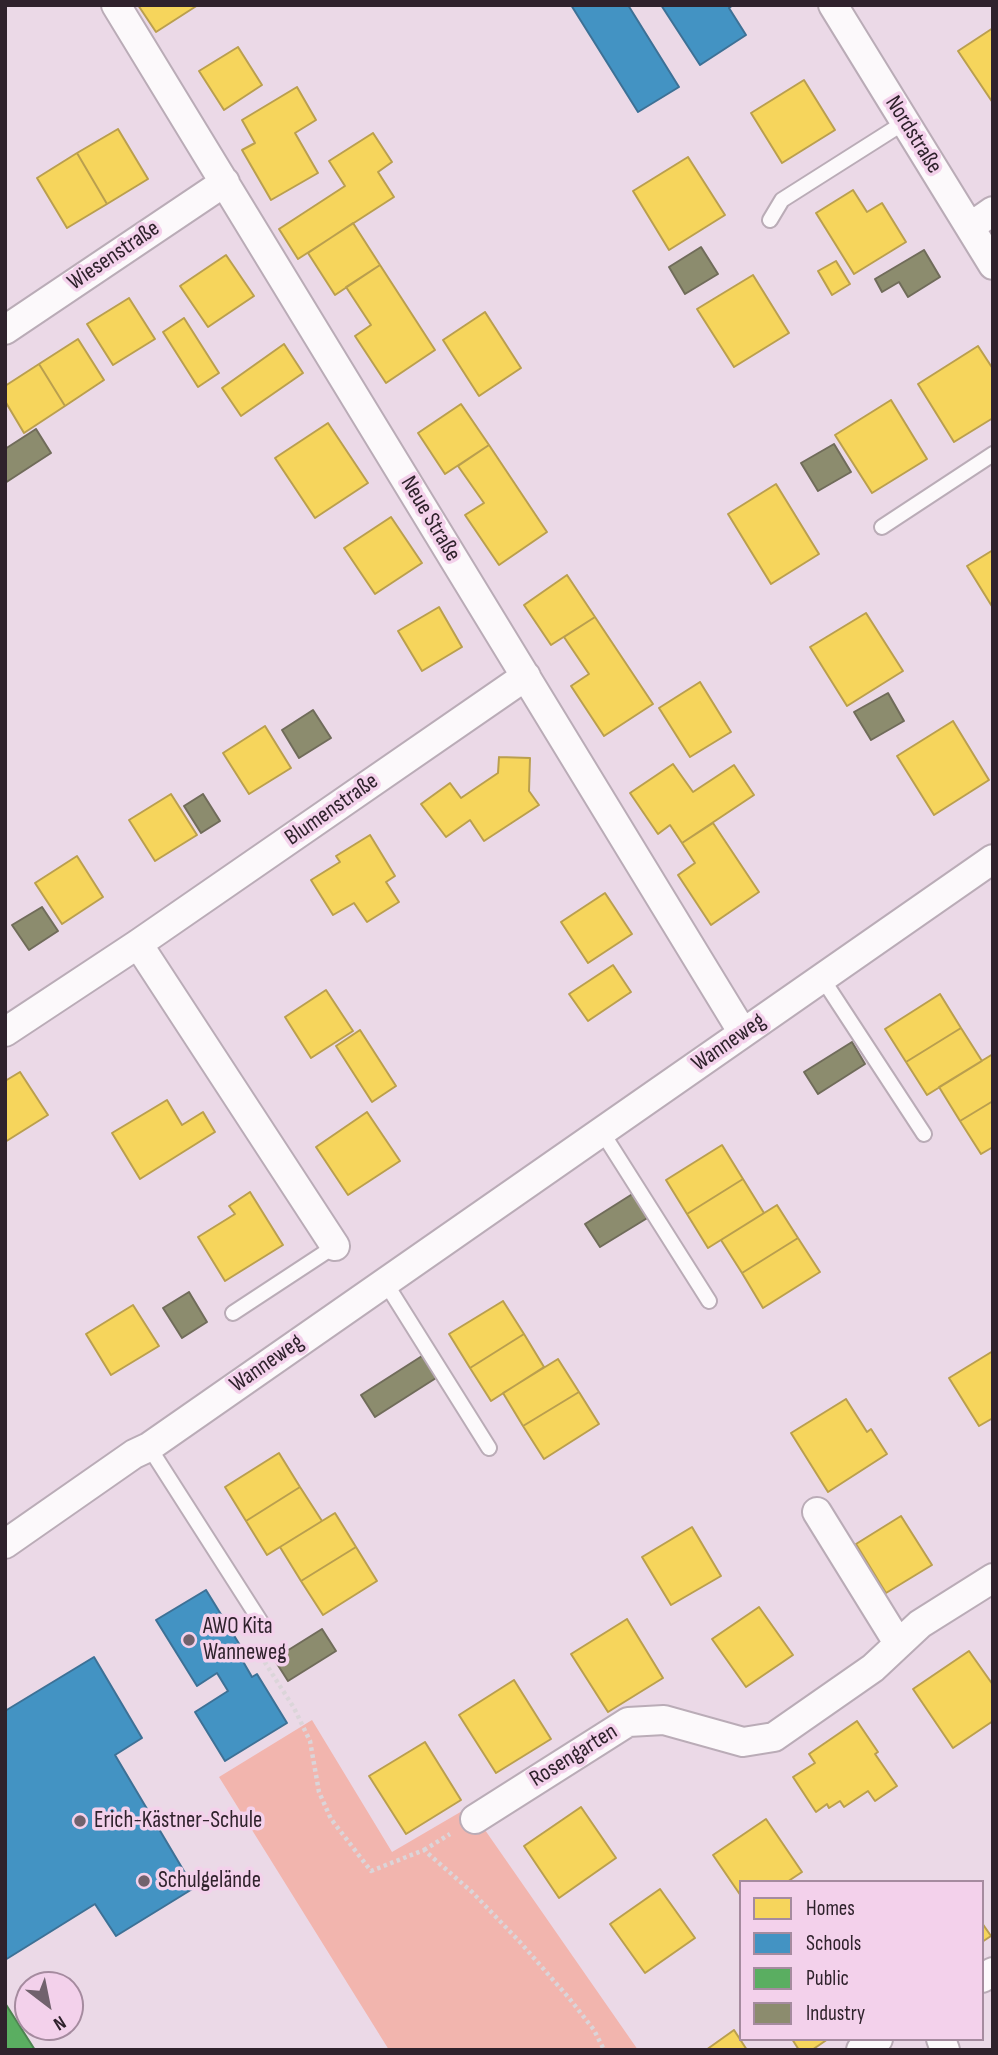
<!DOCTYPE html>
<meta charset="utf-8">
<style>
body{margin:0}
#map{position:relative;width:998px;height:2055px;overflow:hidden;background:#ebd9e7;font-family:"Sofia Sans Condensed",sans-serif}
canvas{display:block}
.frame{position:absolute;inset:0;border:7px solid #2f222c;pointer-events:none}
.legend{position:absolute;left:739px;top:1880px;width:245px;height:161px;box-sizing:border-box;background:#f3d1eb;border:2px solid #a58b9f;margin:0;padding:9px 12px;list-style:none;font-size:21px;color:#2f222c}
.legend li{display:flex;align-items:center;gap:14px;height:35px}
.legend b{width:35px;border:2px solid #a58b9f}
.north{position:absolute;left:14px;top:1971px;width:70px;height:70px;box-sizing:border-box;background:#f3d1eb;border:2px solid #a58b9f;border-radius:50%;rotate:148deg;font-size:19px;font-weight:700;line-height:28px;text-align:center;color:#2f222c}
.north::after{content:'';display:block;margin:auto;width:24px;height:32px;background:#71626d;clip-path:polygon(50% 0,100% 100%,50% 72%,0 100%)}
</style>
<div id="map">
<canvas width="998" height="2055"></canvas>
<div class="frame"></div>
<ul class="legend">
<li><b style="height:19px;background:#f6d55c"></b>Homes</li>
<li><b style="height:19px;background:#4393c3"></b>Schools</li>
<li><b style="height:19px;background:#5aae61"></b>Public</li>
<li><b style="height:19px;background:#8c8c6e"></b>Industry</li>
</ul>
<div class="north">N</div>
</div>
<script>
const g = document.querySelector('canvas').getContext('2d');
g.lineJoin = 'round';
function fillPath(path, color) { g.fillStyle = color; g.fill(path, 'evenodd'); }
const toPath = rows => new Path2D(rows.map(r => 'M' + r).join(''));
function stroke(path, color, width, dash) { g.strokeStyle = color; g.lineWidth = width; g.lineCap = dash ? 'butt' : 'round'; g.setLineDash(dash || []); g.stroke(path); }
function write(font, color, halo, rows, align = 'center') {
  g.font = font + ' "Sofia Sans Condensed",sans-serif'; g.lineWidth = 7; g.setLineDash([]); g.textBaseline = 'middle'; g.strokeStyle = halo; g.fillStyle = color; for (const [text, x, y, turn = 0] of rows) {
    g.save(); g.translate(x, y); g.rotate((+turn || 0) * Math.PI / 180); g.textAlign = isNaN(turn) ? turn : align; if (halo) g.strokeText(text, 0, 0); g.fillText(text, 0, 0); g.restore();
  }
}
const green = toPath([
 [312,1720,392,1852,469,1807,638,2050,389,2050,219,1777]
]);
const homes = toPath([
 [138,5,198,5,156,32,138,5],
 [993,28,993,103,958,51,993,28],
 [238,47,262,85,224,110,199,71,238,47],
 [804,80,835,130,782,163,751,113,804,80],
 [297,87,316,120,295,133,318,173,271,200,242,150,255,143,242,120,297,87],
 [118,129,148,179,107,204,77,153,118,129],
 [373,133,392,162,378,172,394,197,298,259,279,229,345,186,329,161,373,133],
 [77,153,107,204,67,228,37,178,77,153],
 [688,157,725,215,669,250,633,191,688,157],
 [853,190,867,212,882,203,906,242,854,274,816,213,853,190],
 [353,223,380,265,335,295,308,253,353,223],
 [226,255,254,296,208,327,180,286,226,255],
 [836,261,850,284,832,295,818,271,836,261],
 [380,265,435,350,386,383,355,336,371,325,346,287,380,265],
 [753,275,789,333,734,367,697,309,753,275],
 [129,298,155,339,113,365,87,324,129,298],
 [485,312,521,368,479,396,443,340,485,312],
 [184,318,219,373,198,387,163,332,184,318],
 [78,339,104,380,65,406,39,364,78,339],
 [284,344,303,373,241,416,222,388,284,344],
 [978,346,993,369,993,418,954,442,918,384,978,346],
 [39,364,65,406,24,433,5,401,5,386,39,364],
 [891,400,927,459,872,493,835,435,891,400],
 [461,404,489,445,445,474,418,433,461,404],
 [328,423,368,483,315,518,275,458,328,423],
 [489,445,547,532,499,565,465,515,484,503,458,466,489,445],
 [776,484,819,554,771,584,728,514,776,484],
 [391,517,422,563,375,594,344,548,391,517],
 [993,550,993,608,967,566,993,550],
 [567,575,595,617,551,645,524,605,567,575],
 [439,607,462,647,422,671,398,631,439,607],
 [866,613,903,671,847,706,810,647,866,613],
 [595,617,653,704,604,736,571,686,589,674,564,637,595,617],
 [700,682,731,732,690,757,659,708,700,682],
 [953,721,989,780,934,815,897,756,953,721],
 [265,726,291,768,249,794,223,753,265,726],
 [499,757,530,758,529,791,539,805,484,841,470,820,446,837,421,804,450,783,461,798,498,773,499,757],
 [673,764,693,792,734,765,754,795,682,843,670,825,658,834,630,793,673,764],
 [171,794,197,835,155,861,129,820,171,794],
 [713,823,759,892,711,925,678,875,695,863,682,843,713,823],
 [370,835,395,876,386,882,399,902,367,922,354,903,333,915,311,880,340,862,336,856,370,835],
 [77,856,103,897,62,924,35,883,77,856],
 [605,893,632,934,588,963,561,922,605,893],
 [613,965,631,992,588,1021,569,994,613,965],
 [326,990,353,1031,311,1058,285,1017,326,990],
 [940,994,961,1028,906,1062,885,1029,940,994],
 [961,1028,982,1061,927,1095,906,1062,961,1028],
 [360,1030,396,1086,372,1102,336,1046,360,1030],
 [993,1054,993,1101,960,1121,939,1087,993,1054],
 [20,1072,48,1115,5,1142,5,1081,20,1072],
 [167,1100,182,1125,203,1112,215,1132,140,1179,112,1133,167,1100],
 [993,1101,993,1147,981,1154,960,1121,993,1101],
 [367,1112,400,1161,348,1195,316,1147,367,1112],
 [722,1145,743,1179,687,1214,666,1180,722,1145],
 [743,1179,764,1213,708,1248,687,1214,743,1179],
 [250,1192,283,1245,225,1281,198,1237,235,1214,229,1206,250,1192],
 [777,1205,798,1238,742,1273,721,1240,777,1205],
 [798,1238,820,1272,763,1308,742,1273,798,1238],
 [503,1301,524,1334,470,1368,449,1334,503,1301],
 [133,1305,159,1346,111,1375,86,1334,133,1305],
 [524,1334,544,1367,491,1401,470,1368,524,1334],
 [993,1351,993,1418,979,1426,949,1378,993,1351],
 [558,1359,579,1392,523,1426,503,1393,558,1359],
 [579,1392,599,1424,544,1459,523,1426,579,1392],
 [846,1399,867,1432,871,1429,887,1454,828,1492,791,1433,846,1399],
 [279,1453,300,1487,246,1521,225,1487,279,1453],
 [300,1487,322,1521,267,1555,246,1521,300,1487],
 [335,1513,356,1547,301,1581,280,1547,335,1513],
 [901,1516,932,1565,886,1593,856,1544,901,1516],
 [692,1527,721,1576,671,1605,642,1557,692,1527],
 [356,1547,377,1581,323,1615,301,1581,356,1547],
 [759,1607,793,1655,746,1687,712,1639,759,1607],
 [627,1619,663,1678,608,1712,571,1654,627,1619],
 [969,1651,993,1685,993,1721,953,1748,913,1689,969,1651],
 [514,1680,551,1739,496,1773,459,1715,514,1680],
 [857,1721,878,1752,875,1754,897,1786,875,1801,868,1791,844,1807,840,1801,829,1808,827,1804,816,1812,793,1777,815,1763,809,1754,857,1721],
 [425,1742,461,1800,406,1834,369,1776,425,1742],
 [581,1807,616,1858,559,1898,524,1846,581,1807],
 [766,1819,802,1872,787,1882,741,1882,741,1896,713,1855,766,1819],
 [660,1889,695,1938,645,1973,610,1924,660,1889],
 [982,1923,991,1936,982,1942,982,1923],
 [734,2030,747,2050,706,2050,734,2030],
 [792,2039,828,2039,812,2050,799,2050,792,2039]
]);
const schools = toPath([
 [571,5,628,5,679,87,638,112,571,5],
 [661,5,733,5,729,8,746,35,700,65,661,5],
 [206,1590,246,1655,241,1658,252,1677,257,1674,287,1723,225,1761,195,1712,228,1691,217,1673,197,1686,156,1620,206,1590],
 [94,1657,142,1738,115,1755,194,1888,116,1936,95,1904,5,1960,5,1711,94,1657]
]);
const public = toPath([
 [5,2003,35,2050,5,2050,5,2003]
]);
const industry = toPath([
 [701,247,718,274,685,294,669,267,701,247],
 [924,250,940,277,908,297,899,282,882,292,875,279,924,250],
 [36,429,51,453,5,483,5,449,36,429],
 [834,444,851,472,818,491,801,463,834,444],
 [888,693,904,721,871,740,854,712,888,693],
 [313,710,331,738,299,758,282,730,313,710],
 [203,794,220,821,201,833,184,806,203,794],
 [42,907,58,931,29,950,12,925,42,907],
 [852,1042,865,1064,818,1094,804,1072,852,1042],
 [634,1193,649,1217,600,1247,585,1224,634,1193],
 [189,1292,207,1322,182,1338,163,1308,189,1292],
 [422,1356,436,1378,375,1417,361,1395,422,1356],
 [322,1629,336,1651,288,1681,274,1659,322,1629]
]);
const path = toPath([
 [257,1650,294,1708,310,1741,319,1792,331,1819,371,1871,424,1850,472,1892,519,1941,569,1998,594,2030,604,2050],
 [424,1850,450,1834]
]);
const lane = toPath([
 [770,220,782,200,905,122],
 [882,527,993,454],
 [822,978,924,1134],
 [602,1132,709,1301],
 [385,1282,489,1448],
 [233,1313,335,1246],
 [149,1447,264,1627]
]);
const street = toPath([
 [116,5,743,1033],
 [833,5,993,265],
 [970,227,993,211],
 [5,330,225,182],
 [138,944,335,1246],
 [5,1032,138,944,526,676],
 [817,1512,898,1643],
 [5,1544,134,1454,149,1447,993,859],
 [475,1819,628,1722,664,1720,743,1742,774,1737,873,1668,920,1624,993,1578],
 [982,1978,993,1972],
 [941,2039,945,2050],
 [861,2050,878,2039]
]);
const markers = [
 [189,1640,7,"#71626d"],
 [80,1821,7,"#71626d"],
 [144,1881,7,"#71626d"]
];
const streetNames = [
 ["Nordstraße",913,135,58],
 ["Wiesenstraße",114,256,-34],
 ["Neue Straße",430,519,59],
 ["Blumenstraße",332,810,-35],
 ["Wanneweg",729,1043,-35],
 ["Wanneweg",267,1364,-35],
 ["Rosengarten",574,1756,-32]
];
const poiNames = [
 ["AWO Kita",203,1627],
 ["Wanneweg",203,1653],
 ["Erich-Kästner-Schule",94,1821],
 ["Schulgelände",158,1881]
];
fillPath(green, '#f2b5ae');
fillPath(homes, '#f6d55c');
stroke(homes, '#ba9f4e', 2);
fillPath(schools, '#4393c3');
stroke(schools, '#3d7196', 2);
fillPath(public, '#5aae61');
stroke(public, '#4d8451', 2);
fillPath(industry, '#8c8c6e');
stroke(industry, '#706c5a', 2);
stroke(lane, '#baacb7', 18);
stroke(street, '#baacb7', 32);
stroke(path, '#dbd5d9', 4.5, [3.5, 3.5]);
stroke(lane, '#fcf9fb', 14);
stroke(street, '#fcf9fb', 28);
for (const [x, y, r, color] of markers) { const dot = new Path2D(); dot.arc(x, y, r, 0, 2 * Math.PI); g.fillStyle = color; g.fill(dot); stroke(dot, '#f3d1eb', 2.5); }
write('23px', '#2f222c', '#f3d1eb', streetNames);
write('23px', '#2f222c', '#f3d1eb', poiNames, 'left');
</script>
